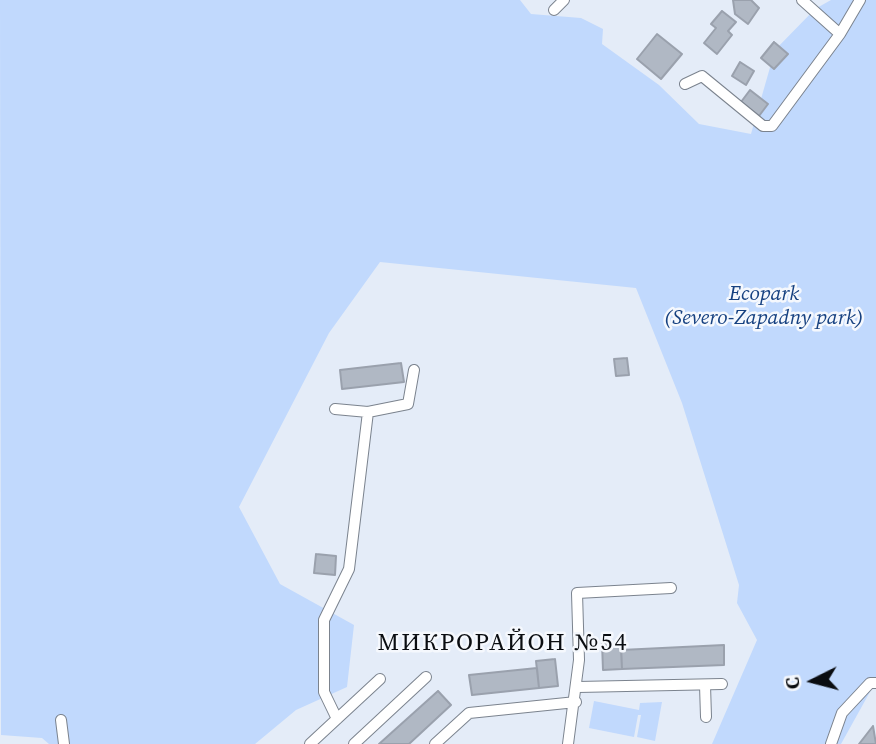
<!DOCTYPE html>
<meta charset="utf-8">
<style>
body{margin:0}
#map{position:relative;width:876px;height:744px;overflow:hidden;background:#e4ecf8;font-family:"Source Serif 4",serif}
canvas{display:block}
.north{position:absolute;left:778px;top:646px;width:70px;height:70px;-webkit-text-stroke:5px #f5f8fd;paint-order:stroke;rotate:264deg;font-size:19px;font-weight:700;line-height:28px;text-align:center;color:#0a0d11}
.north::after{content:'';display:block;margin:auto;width:24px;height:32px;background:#0a0d11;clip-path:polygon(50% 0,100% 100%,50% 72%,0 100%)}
</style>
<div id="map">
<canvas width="876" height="744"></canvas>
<div class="north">С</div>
</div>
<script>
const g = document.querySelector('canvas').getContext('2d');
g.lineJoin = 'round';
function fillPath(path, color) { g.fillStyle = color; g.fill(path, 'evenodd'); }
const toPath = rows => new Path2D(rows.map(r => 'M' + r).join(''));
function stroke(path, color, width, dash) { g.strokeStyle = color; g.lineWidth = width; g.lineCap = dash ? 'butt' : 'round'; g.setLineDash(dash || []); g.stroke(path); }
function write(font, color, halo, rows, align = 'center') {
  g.font = font + ' "Source Serif 4",serif'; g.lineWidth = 5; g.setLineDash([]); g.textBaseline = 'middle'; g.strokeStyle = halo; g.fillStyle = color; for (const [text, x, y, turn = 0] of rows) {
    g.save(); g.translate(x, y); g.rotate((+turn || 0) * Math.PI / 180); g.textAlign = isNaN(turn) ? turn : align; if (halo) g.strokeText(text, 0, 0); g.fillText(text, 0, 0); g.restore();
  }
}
const green = toPath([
 [0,0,520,0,531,14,581,18,603,29,602,44,659,85,699,124,751,134,775,50,815,9,831,0,876,0,876,681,841,744,712,744,757,640,737,603,739,585,682,403,636,288,380,262,329,333,239,507,280,584,354,625,347,687,296,710,255,744,49,744,42,738,1,735],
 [594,701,639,710,640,703,662,702,655,741,637,737,641,715,638,715,634,737,589,728]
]);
const building = toPath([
 [733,0,751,0,759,8,748,24,735,14,733,0],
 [722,11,736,22,728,31,732,35,717,54,704,43,716,28,711,24,722,11],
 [657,34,682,54,661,79,637,59,657,34],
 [774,42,788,54,774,69,761,58,774,42],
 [740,62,754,71,746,85,732,76,740,62],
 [750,90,768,104,759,116,741,102,750,90],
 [627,358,629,375,616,376,614,359,627,358],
 [401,363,404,382,342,389,340,370,401,363],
 [316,554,336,556,335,575,314,573,316,554],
 [602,643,621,644,622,669,603,670,602,643],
 [724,645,724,665,622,669,621,650,724,645],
 [555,659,558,686,539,688,536,661,555,659],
 [537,668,539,688,472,695,469,675,537,668],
 [438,691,451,705,409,744,379,744,438,691],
 [873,726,876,744,859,744,873,726]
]);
const minor = toPath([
 [802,0,840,34],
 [554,10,564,0],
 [685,84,702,76,763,126,772,126,840,34,860,0],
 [335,409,368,412,408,404,414,370],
 [705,685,706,717],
 [578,687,722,684],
 [337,719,324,692,324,620,349,569,368,412],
 [61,720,64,744],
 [310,744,380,679],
 [354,744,426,677],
 [435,744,469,713,576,702],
 [568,744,579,660,577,593,671,588],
 [831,744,842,713,870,683,876,683]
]);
const parkNames = [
 ["Ecopark",764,295],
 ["(Severo-Zapadny park)",764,319]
];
const quarterNames = [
 ["МИКРОРАЙОН №54",503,644]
];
fillPath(green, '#c1d9fd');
fillPath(building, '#b0b8c4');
stroke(building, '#9aa1ad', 2);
stroke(minor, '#7b838e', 12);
stroke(minor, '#fff', 10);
write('italic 21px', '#164181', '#f5f8fd', parkNames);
g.letterSpacing = '2px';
write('24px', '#0a0d11', '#f5f8fd', quarterNames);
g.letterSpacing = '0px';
</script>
